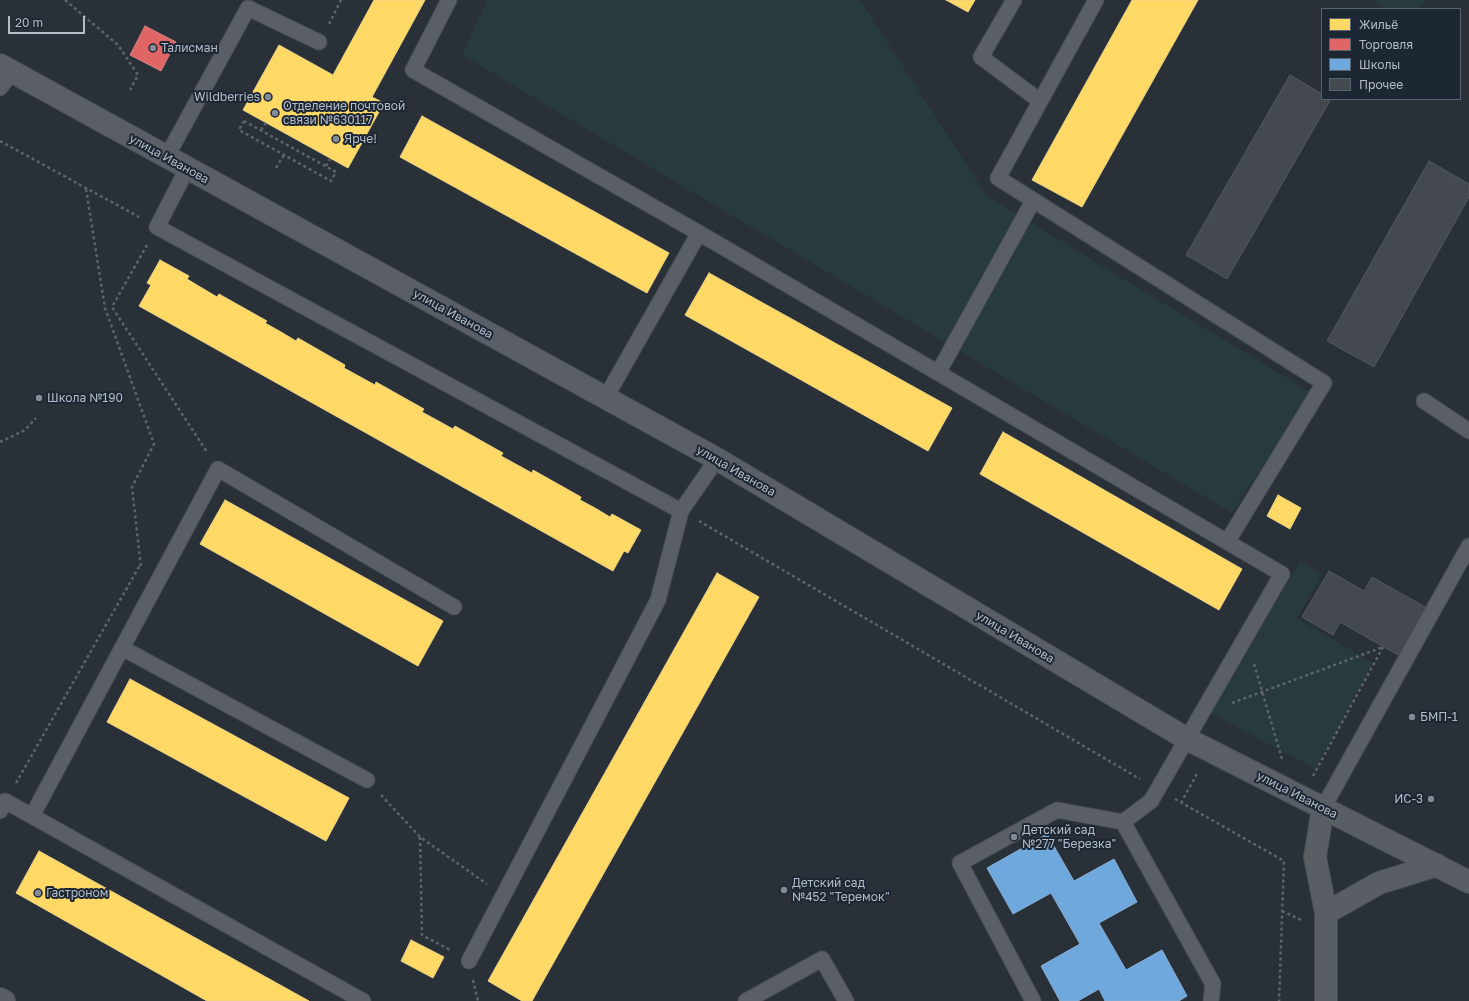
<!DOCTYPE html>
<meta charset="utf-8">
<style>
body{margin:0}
#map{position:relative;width:1469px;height:1001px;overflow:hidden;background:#2a3038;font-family:"Golos Text",sans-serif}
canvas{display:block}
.legend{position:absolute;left:1321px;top:8px;width:140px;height:92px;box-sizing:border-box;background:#1d2633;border:1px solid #59626f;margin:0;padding:5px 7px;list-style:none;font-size:12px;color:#b4bcc9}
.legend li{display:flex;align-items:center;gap:8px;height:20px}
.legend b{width:20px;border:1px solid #59626f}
.scale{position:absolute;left:8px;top:16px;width:77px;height:18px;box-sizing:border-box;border:2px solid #b4bcc9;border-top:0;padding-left:5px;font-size:12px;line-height:14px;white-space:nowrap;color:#b4bcc9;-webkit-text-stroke:3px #1d2633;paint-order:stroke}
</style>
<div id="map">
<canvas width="1469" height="1001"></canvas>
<ul class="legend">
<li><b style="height:11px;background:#ffd966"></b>Жильё</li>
<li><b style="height:11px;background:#e06666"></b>Торговля</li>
<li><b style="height:11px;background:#6fa8dc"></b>Школы</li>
<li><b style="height:11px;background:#444950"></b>Прочее</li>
</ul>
<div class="scale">20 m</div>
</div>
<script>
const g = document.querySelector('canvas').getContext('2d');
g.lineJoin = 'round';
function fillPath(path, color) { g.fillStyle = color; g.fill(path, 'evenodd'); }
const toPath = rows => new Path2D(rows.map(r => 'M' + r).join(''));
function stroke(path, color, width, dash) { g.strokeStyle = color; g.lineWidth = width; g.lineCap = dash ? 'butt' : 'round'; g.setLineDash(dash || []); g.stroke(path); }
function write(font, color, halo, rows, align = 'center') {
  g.font = font + ' "Golos Text",sans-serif'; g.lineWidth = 4; g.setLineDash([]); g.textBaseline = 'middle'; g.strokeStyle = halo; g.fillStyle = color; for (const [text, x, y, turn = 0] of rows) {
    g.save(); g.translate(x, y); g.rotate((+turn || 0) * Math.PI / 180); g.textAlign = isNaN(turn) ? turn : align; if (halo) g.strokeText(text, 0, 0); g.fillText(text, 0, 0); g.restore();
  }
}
const green = toPath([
 [487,0,860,0,987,196,1310,392,1232,513,462,55],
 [1372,0,1427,0,1418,9,1386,9],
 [1300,561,1322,574,1297,618,1373,663,1315,769,1211,713]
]);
const homes = toPath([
 [374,0,425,0,372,97,384,103,348,168,243,110,279,45,333,75,374,0],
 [946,0,975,0,968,12,946,0],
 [1132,0,1198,0,1082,207,1032,180,1132,0],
 [422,116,669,253,647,293,400,157,422,116],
 [160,260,189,276,187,279,217,297,219,294,267,321,265,323,281,332,296,341,298,338,345,365,344,368,375,385,376,382,424,409,422,412,453,429,455,426,503,453,501,456,532,473,533,470,581,497,580,500,595,508,610,517,612,514,641,530,628,553,624,551,613,571,139,306,151,285,147,283,160,260],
 [709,273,952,408,928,451,685,315,709,273],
 [1003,432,1242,569,1219,610,980,474,1003,432],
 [1278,495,1301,508,1290,529,1267,516,1278,495],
 [225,500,443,621,418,666,200,544,225,500],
 [717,573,759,597,532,1001,522,1001,488,981,717,573],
 [130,679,349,798,326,841,107,722,130,679],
 [39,851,309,1001,207,1001,16,893,39,851],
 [411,940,444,957,433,978,401,961,411,940]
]);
const shops = toPath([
 [145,26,176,42,161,71,130,55,145,26]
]);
const schools = toPath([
 [1047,834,1074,881,1114,859,1137,902,1099,923,1126,970,1162,950,1187,996,1179,1001,1105,1001,1099,989,1078,1001,1060,1001,1041,966,1080,944,1051,893,1013,914,987,868,1047,834]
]);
const building = toPath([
 [1290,75,1322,94,1322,99,1331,99,1227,279,1186,255,1290,75],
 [1429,161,1469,184,1469,197,1374,367,1327,341,1429,161],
 [1329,571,1364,591,1372,577,1427,608,1400,656,1340,622,1333,635,1302,617,1329,571]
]);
const path = toPath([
 [65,0,118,45,138,75,130,90],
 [329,24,341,0],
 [244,121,336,172,331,181,239,130,244,121],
 [261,130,266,123],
 [0,141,139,217],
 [326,166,330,159],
 [276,168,284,155],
 [86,189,105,308,154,444,132,487,141,568],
 [147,245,112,307,207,452],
 [0,442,25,430,36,418],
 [699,521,1140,779],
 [1254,664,1282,759],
 [1232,703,1383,647],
 [1313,776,1383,647],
 [16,783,140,565],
 [381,795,420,837,487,884],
 [1175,799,1284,861,1279,1001],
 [1181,803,1198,772],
 [420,837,422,935,452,951],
 [1282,911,1301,920],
 [473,980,478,1001]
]);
const service = toPath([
 [449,0,413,70,699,233,1282,574,1151,801,1123,822],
 [1014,0,981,57,1040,101],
 [1096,0,998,178,1324,383,1227,542],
 [0,88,12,72],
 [166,158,248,8,319,42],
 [187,169,157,227,681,511],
 [938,373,1033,201],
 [606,397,699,233],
 [1424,401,1469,431],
 [122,648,367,780],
 [1323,808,1469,546],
 [0,811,5,801,32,816,218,469,454,607],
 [32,816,363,1001],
 [469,961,658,600,681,511,717,459],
 [746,1001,822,959,846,1001],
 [1033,1001,960,863,1057,810,1123,822,1213,984,1211,1001]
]);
const tertiary = toPath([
 [0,65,717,459,1187,739,1323,808]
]);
const secondary = toPath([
 [1326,913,1379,883,1437,865],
 [0,999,4,1001],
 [1326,1001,1326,913,1315,857,1323,808,1469,882]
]);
const markers = [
 [153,48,4,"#848b96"],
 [268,97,4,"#848b96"],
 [275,113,4,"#848b96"],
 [336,139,4,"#848b96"],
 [39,398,4,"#848b96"],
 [1412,717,4,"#848b96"],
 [1431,799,4,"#848b96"],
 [1014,837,4,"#848b96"],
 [784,890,4,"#848b96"],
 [38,893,4,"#848b96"]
];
const poiNames = [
 ["Талисман",161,48],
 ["Wildberries",260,97,"right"],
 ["Отделение почтовой",283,106],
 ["связи №630117",283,120],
 ["Ярче!",344,139],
 ["Школа №190",47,398],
 ["БМП-1",1420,717],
 ["ИС-3",1423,799,"right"],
 ["Детский сад",1022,830],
 ["№277 \"Березка\"",1022,844],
 ["Детский сад",792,883],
 ["№452 \"Теремок\"",792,897],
 ["Гастроном",46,893]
];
const streetNames = [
 ["улица Иванова",169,159,29],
 ["улица Иванова",453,314,29],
 ["улица Иванова",736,471,30],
 ["улица Иванова",1015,637,31],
 ["улица Иванова",1297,795,27]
];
fillPath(green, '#273a3e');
fillPath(homes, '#ffd966');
stroke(homes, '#e8d084', 1);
fillPath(shops, '#e06666');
stroke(shops, '#d38084', 1);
fillPath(schools, '#6fa8dc');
stroke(schools, '#84aed6', 1);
fillPath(building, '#444950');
stroke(building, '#52575f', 1);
stroke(service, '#484c53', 17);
stroke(tertiary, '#484c53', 24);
stroke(secondary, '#484c53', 24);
stroke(path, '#5d636a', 2.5, [3, 3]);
stroke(service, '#5a5e66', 15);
stroke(tertiary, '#5a5e66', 22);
stroke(secondary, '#595d64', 22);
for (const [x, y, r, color] of markers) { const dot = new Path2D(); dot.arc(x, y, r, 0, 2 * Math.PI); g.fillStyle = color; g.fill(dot); stroke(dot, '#1d2633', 1.5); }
write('12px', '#b4bcc9', '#1d2633', poiNames, 'left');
write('12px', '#b4bcc9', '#1d2633', streetNames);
</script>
